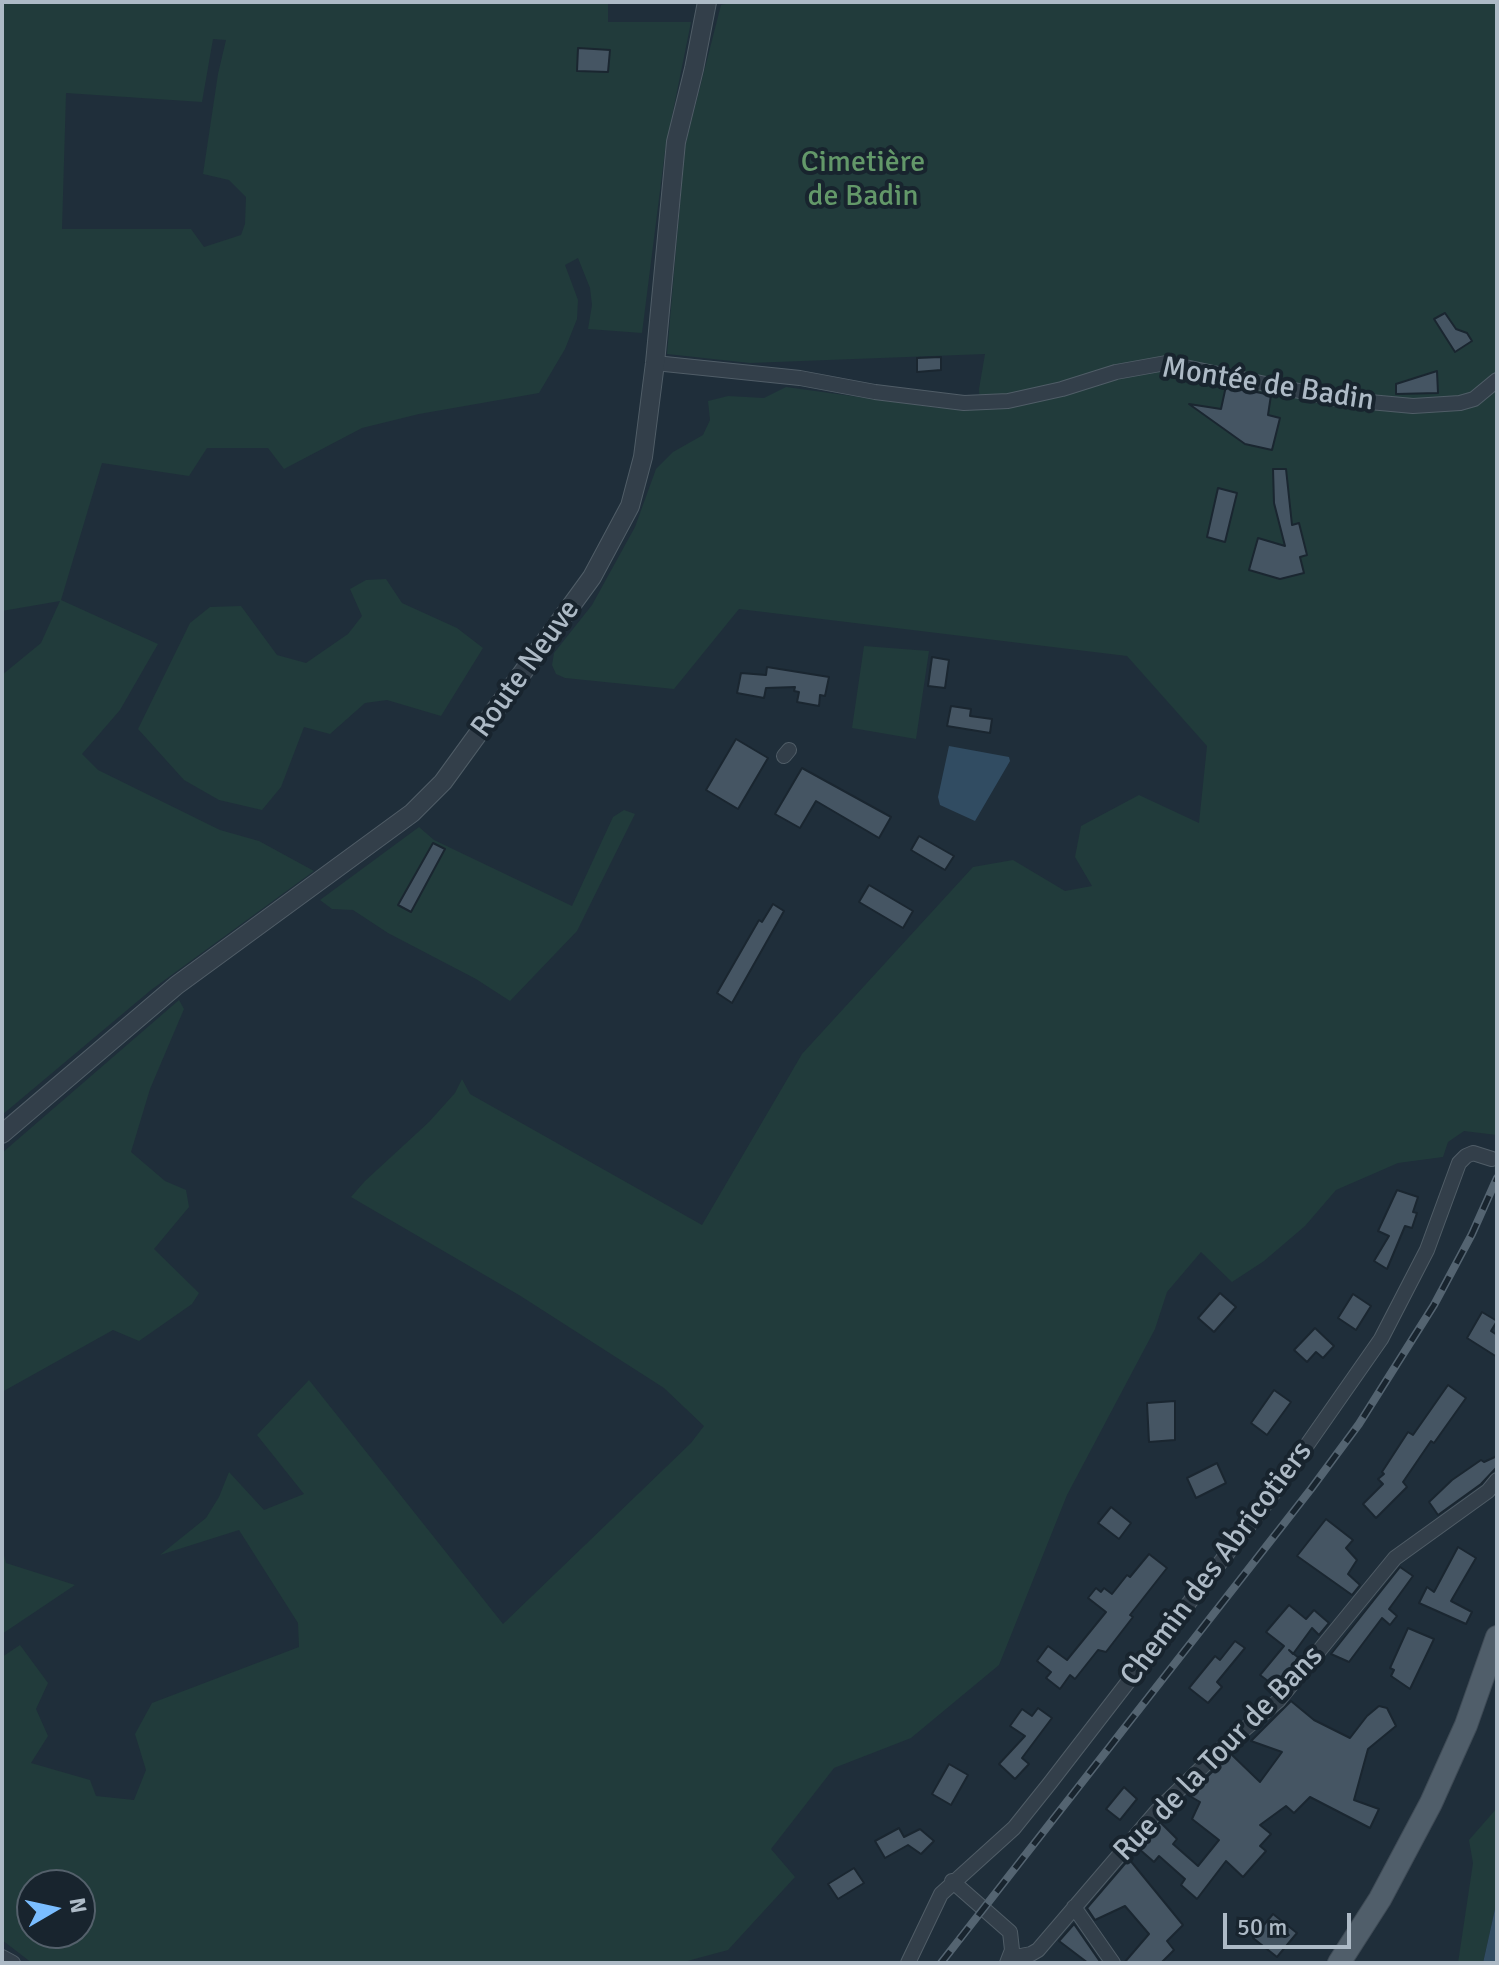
<!DOCTYPE html>
<meta charset="utf-8">
<style>
body{margin:0}
#map{position:relative;width:1499px;height:1965px;overflow:hidden;background:#1f2e3a;font-family:Signika,sans-serif}
canvas{display:block}
.frame{position:absolute;inset:0;border:4px solid #adbac6;pointer-events:none}
.north{position:absolute;left:16px;top:1869px;width:80px;height:80px;box-sizing:border-box;background:#18242e;border:2px solid #54606b;border-radius:50%;rotate:81deg;font-size:22px;font-weight:700;line-height:32px;text-align:center;color:#adbac6}
.north::after{content:'';display:block;margin:auto;width:28px;height:36px;background:#7abdff;clip-path:polygon(50% 0,100% 100%,50% 72%,0 100%)}
.scale{position:absolute;left:1223px;top:1913px;width:128px;height:36px;box-sizing:border-box;border:4px solid #adbac6;border-top:0;padding-left:10px;font-size:24px;line-height:28px;white-space:nowrap;color:#adbac6;-webkit-text-stroke:6px #18242e;paint-order:stroke}
</style>
<div id="map">
<canvas width="1499" height="1965"></canvas>
<div class="frame"></div>
<div class="north">N</div>
<div class="scale">50 m</div>
</div>
<script>
const g = document.querySelector('canvas').getContext('2d');
g.lineJoin = 'round';
function fillPath(path, color) { g.fillStyle = color; g.fill(path, 'evenodd'); }
const toPath = rows => new Path2D(rows.map(r => 'M' + r).join(''));
function stroke(path, color, width, dash) { g.strokeStyle = color; g.lineWidth = width; g.lineCap = dash ? 'butt' : 'round'; g.setLineDash(dash || []); g.stroke(path); }
function write(font, color, halo, rows, align = 'center') {
  g.font = font + ' Signika,sans-serif'; g.lineWidth = 8; g.setLineDash([]); g.textBaseline = 'middle'; g.strokeStyle = halo; g.fillStyle = color; for (const [text, x, y, turn = 0] of rows) {
    g.save(); g.translate(x, y); g.rotate((+turn || 0) * Math.PI / 180); g.textAlign = isNaN(turn) ? turn : align; if (halo) g.strokeText(text, 0, 0); g.fillText(text, 0, 0); g.restore();
  }
}
const green = toPath([
 [2,2,608,2,608,22,691,22,665,151,642,333,588,329,592,305,590,288,578,258,565,265,578,300,577,319,565,349,539,393,419,414,362,428,284,469,268,448,207,448,189,476,102,463,61,600,158,644,120,710,82,754,98,770,220,830,259,841,314,871,151,990,2,1115,2,675,41,643,60,601,2,611],
 [213,39,226,40,218,74,203,174,229,180,246,197,245,224,241,235,204,247,191,229,62,229,66,93,202,102],
 [734,2,1497,2,1497,1135,1464,1131,1448,1142,1443,1157,1398,1163,1336,1190,1305,1226,1264,1261,1232,1282,1201,1252,1167,1292,1155,1329,1067,1495,999,1665,911,1738,834,1768,771,1849,795,1877,728,1950,680,1963,32,1963,2,1940,2,1657,20,1645,48,1683,36,1709,48,1736,31,1763,90,1780,96,1796,134,1800,146,1770,135,1734,152,1703,299,1647,298,1623,239,1530,160,1555,206,1518,219,1497,229,1472,264,1510,304,1494,257,1435,309,1380,503,1624,691,1443,704,1426,664,1388,519,1295,351,1197,365,1181,429,1122,455,1093,462,1079,470,1094,702,1225,802,1054,973,867,1013,860,1065,891,1092,886,1075,857,1081,826,1139,795,1199,823,1207,746,1127,656,739,609,674,689,565,678,556,674,552,665,554,653,592,605,635,527,656,469,673,452,703,435,710,420,708,401,728,396,764,398,786,387,939,408,980,408,979,389,985,354,750,363,667,354,685,146,721,5],
 [32,1885,80,1885,80,1933,32,1933],
 [386,579,402,603,457,628,483,648,441,716,387,700,365,703,330,734,304,727,281,787,262,810,219,800,184,780,138,729,190,623,210,607,241,606,277,655,306,663,348,634,362,616,350,589,366,580],
 [864,646,929,651,916,739,852,728],
 [624,810,635,814,577,931,510,1001,476,979,388,933,353,910,332,909,320,900,419,827,434,840,572,906,613,817],
 [179,1000,184,1009,150,1089,131,1152,165,1181,186,1190,189,1207,154,1249,199,1293,192,1304,139,1341,113,1330,2,1392,2,1153],
 [2,1547,6,1563,75,1585,2,1634],
 [1497,1808,1497,1900,1483,1963,1458,1963,1473,1863,1469,1840]
]);
const water = toPath([
 [949,746,1009,757,1010,761,975,821,940,805,938,797],
 [1497,1900,1497,1963,1483,1963]
]);
const building = toPath([
 [578,48,610,50,608,72,577,71,578,48],
 [1445,313,1456,329,1467,333,1472,341,1455,352,1434,319,1445,313],
 [941,357,941,370,917,372,917,358,941,357],
 [1437,371,1438,393,1396,394,1396,384,1437,371],
 [1226,386,1271,395,1268,415,1280,418,1272,450,1245,444,1189,404,1221,409,1226,386],
 [1273,469,1286,469,1292,525,1299,523,1307,555,1300,557,1304,573,1280,579,1249,570,1258,538,1285,546,1274,503,1273,469],
 [1218,488,1237,493,1225,542,1207,537,1218,488],
 [932,657,949,660,945,688,928,686,932,657],
 [767,667,829,677,825,696,820,695,819,706,797,702,799,692,794,691,795,687,766,688,764,698,737,693,741,673,766,675,767,667],
 [951,706,971,709,970,716,992,719,990,733,947,726,951,706],
 [736,739,768,758,738,809,706,790,736,739],
 [802,768,891,817,879,838,816,801,800,828,775,814,802,768],
 [919,836,954,856,945,870,911,850,919,836],
 [433,843,445,849,411,912,398,905,433,843],
 [869,885,913,911,903,928,859,902,869,885],
 [773,904,784,911,732,1003,717,993,759,920,762,922,773,904],
 [1397,1190,1418,1197,1413,1212,1417,1213,1412,1228,1405,1226,1387,1269,1374,1261,1389,1236,1378,1231,1397,1190],
 [1220,1293,1236,1307,1214,1332,1198,1318,1220,1293],
 [1353,1294,1371,1306,1356,1330,1338,1318,1353,1294],
 [1482,1312,1497,1321,1491,1331,1497,1335,1497,1357,1467,1338,1482,1312],
 [1315,1328,1334,1346,1323,1358,1316,1352,1307,1362,1294,1350,1315,1328],
 [1448,1385,1466,1398,1434,1443,1431,1441,1403,1482,1407,1487,1376,1518,1363,1504,1383,1484,1378,1479,1384,1474,1382,1472,1408,1432,1413,1435,1448,1385],
 [1274,1390,1291,1402,1267,1435,1251,1423,1274,1390],
 [1175,1401,1175,1440,1149,1442,1147,1403,1175,1401],
 [1497,1456,1497,1467,1481,1484,1438,1515,1429,1502,1452,1480,1481,1460,1484,1462,1497,1456],
 [1217,1463,1226,1483,1196,1498,1187,1478,1217,1463],
 [1111,1507,1131,1523,1119,1539,1098,1523,1111,1507],
 [1326,1519,1353,1540,1346,1548,1357,1560,1348,1574,1360,1585,1352,1595,1297,1556,1326,1519],
 [1458,1547,1476,1558,1451,1601,1472,1612,1466,1624,1419,1603,1427,1587,1434,1592,1458,1547],
 [1149,1554,1167,1568,1130,1615,1133,1617,1106,1652,1098,1650,1075,1679,1070,1675,1060,1689,1046,1678,1051,1672,1037,1661,1048,1646,1067,1660,1106,1612,1088,1598,1096,1588,1101,1592,1104,1588,1112,1594,1127,1575,1130,1577,1149,1554],
 [1400,1567,1413,1576,1389,1609,1397,1616,1390,1625,1382,1618,1349,1662,1331,1654,1400,1567],
 [1289,1605,1306,1619,1314,1610,1329,1623,1319,1635,1312,1628,1293,1654,1289,1650,1300,1659,1276,1687,1260,1675,1284,1646,1266,1632,1289,1605],
 [1408,1628,1434,1639,1410,1689,1391,1676,1394,1670,1390,1668,1408,1628],
 [1235,1641,1245,1648,1217,1682,1222,1687,1208,1703,1189,1688,1215,1656,1220,1660,1235,1641],
 [1291,1701,1314,1720,1350,1738,1367,1716,1379,1706,1387,1708,1396,1726,1368,1749,1354,1800,1379,1809,1370,1828,1310,1797,1294,1813,1286,1806,1260,1825,1271,1834,1260,1846,1266,1851,1243,1877,1226,1861,1197,1899,1181,1885,1185,1879,1159,1856,1154,1862,1138,1848,1160,1822,1177,1839,1173,1844,1198,1866,1219,1840,1192,1819,1200,1802,1188,1795,1231,1754,1260,1782,1282,1752,1251,1741,1291,1701],
 [1038,1708,1052,1718,1022,1758,1029,1764,1015,1779,999,1764,1025,1736,1010,1726,1022,1709,1032,1716,1038,1708],
 [949,1764,968,1775,951,1805,932,1794,949,1764],
 [1124,1787,1137,1799,1120,1820,1106,1809,1124,1787],
 [899,1828,904,1837,920,1829,934,1841,921,1854,908,1845,885,1858,875,1841,899,1828],
 [1129,1859,1183,1925,1167,1941,1174,1950,1161,1963,1124,1963,1149,1934,1125,1906,1095,1920,1087,1908,1129,1859],
 [854,1868,864,1883,838,1899,828,1884,854,1868],
 [1273,1914,1297,1933,1277,1957,1253,1938,1273,1914],
 [1074,1924,1101,1963,1088,1963,1059,1941,1074,1924]
]);
const minor = toPath([
 [655,363,800,378,875,392,964,403,1008,401,1062,389,1116,372,1166,363,1337,399,1413,406,1460,403,1474,399,1497,380],
 [784,756,789,750],
 [952,1881,1010,1932,1012,1950,1007,1963],
 [1074,1907,1113,1963],
 [2,1957,13,1963],
 [1010,1958,1031,1954,1038,1950,1157,1811,1220,1750,1278,1701,1395,1558,1488,1491,1497,1480],
 [908,1963,941,1894,1014,1828,1050,1783,1270,1498,1381,1339,1427,1250,1459,1163,1466,1156,1473,1153,1492,1159]
]);
const tertiary = toPath([
 [2,1134,177,985,412,813,443,782,592,577,630,506,643,457,655,363,676,142,694,69,707,2]
]);
const primary = toPath([
 [1339,1963,1380,1899,1431,1803,1466,1725,1497,1637]
]);
const rail = toPath([
 [941,1963,1311,1489,1359,1424,1434,1305,1472,1234,1497,1178]
]);
const parkNames = [
 ["Cimetière",863,163],
 ["de Badin",863,197]
];
const streetNames = [
 ["Montée de Badin",1268,385,9],
 ["Route Neuve",526,669,-54],
 ["Chemin des Abricotiers",1217,1564,-53],
 ["Rue de la Tour de Bans",1219,1754,-46]
];
fillPath(green, '#213b3b');
fillPath(water, '#314c62');
fillPath(building, '#455563');
stroke(building, '#1a2630', 2);
stroke(minor, '#505d67', 16);
stroke(tertiary, '#505d67', 20);
stroke(primary, '#3f4b56', 24);
stroke(minor, '#333f4a', 14);
stroke(tertiary, '#333f4a', 18);
stroke(primary, '#505e6a', 22);
stroke(rail, '#546471', 8);
stroke(rail, '#18242e', 5, [15]);
write('30px', '#639869', '#18242e', parkNames);
write('30px', '#adbac6', '#18242e', streetNames);
</script>
